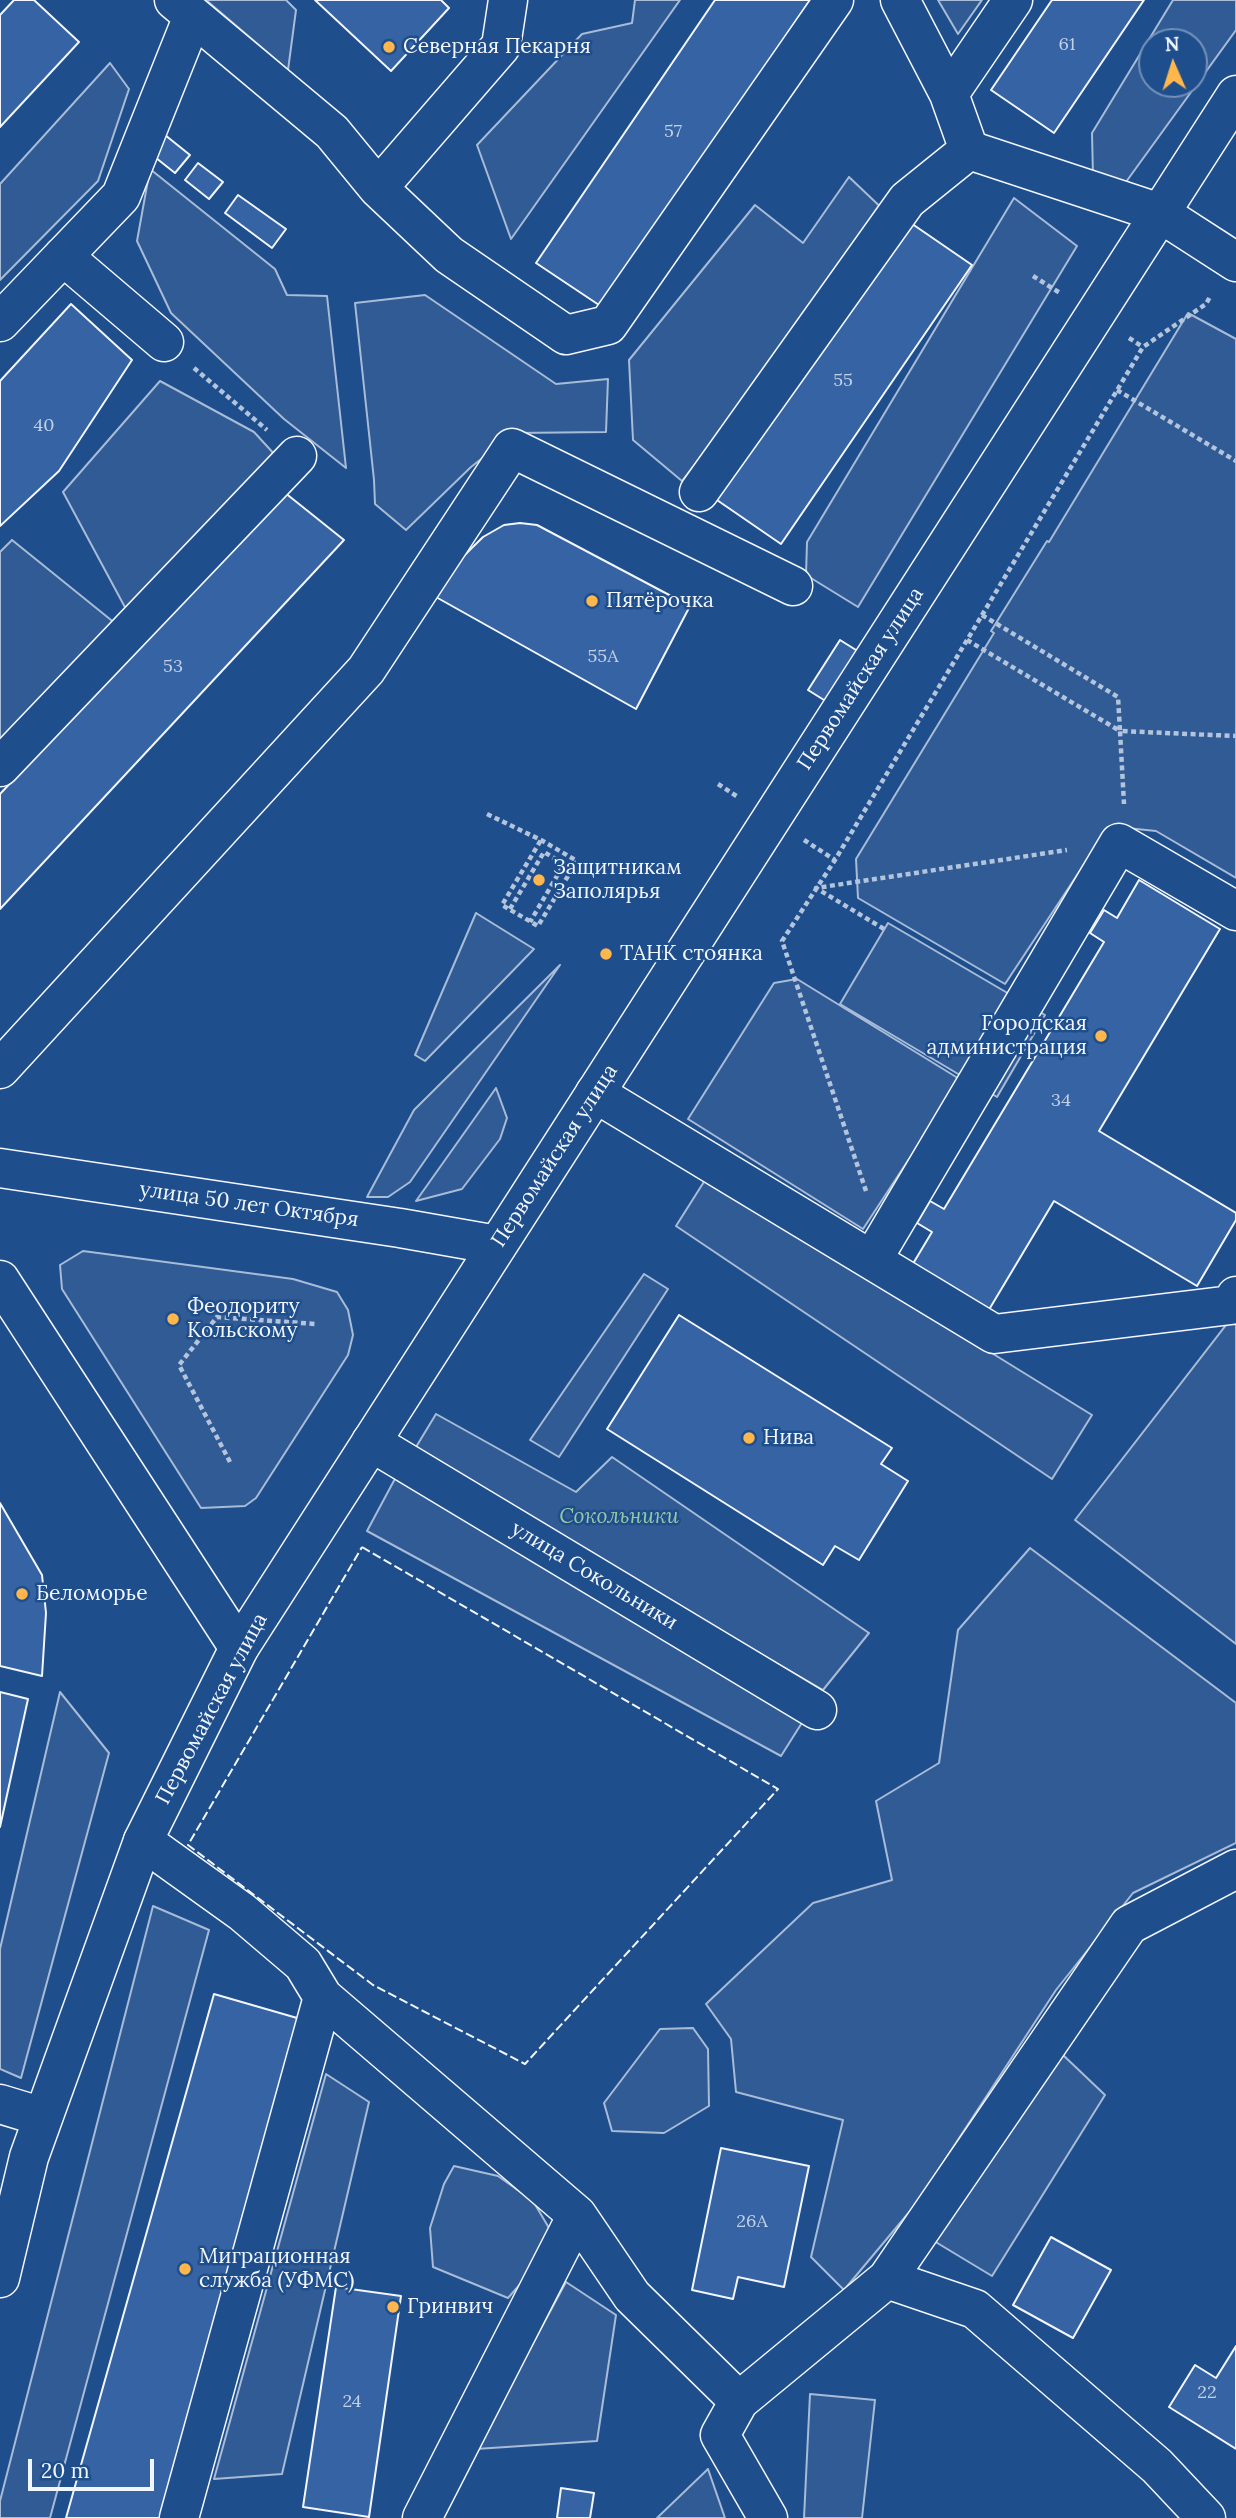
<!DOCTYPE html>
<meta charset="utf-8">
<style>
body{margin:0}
#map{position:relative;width:1236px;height:2518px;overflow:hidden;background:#1f4e8c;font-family:Lora,serif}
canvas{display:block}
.north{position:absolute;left:1138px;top:28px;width:70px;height:70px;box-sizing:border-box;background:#1f4e8c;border:2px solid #7391ba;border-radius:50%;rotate:357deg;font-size:19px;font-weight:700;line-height:28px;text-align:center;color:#f2f6ff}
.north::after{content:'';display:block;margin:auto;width:24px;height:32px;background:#ffb74d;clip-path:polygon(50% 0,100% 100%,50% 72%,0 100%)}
.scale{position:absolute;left:28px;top:2459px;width:126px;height:32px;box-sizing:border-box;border:4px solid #f2f6ff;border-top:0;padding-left:9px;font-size:21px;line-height:24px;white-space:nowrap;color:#f2f6ff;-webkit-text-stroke:5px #1f4e8c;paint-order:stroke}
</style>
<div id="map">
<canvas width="1236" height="2518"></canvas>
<div class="north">N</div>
<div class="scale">20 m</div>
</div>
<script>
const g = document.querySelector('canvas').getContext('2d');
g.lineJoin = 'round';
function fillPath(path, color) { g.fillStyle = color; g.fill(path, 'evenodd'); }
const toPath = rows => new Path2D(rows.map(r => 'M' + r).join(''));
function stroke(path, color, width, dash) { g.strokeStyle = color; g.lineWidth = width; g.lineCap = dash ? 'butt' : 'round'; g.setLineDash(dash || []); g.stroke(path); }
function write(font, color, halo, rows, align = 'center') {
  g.font = font + ' Lora,serif'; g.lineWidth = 5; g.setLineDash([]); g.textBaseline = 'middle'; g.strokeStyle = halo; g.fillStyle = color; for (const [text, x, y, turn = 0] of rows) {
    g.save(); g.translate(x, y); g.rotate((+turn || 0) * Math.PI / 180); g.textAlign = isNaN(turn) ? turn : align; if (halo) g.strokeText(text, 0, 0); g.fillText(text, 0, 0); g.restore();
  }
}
const built = toPath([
 [206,0,286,0,296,10,288,70,206,0],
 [635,0,680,0,511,239,477,145,582,34,632,23,635,0],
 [938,0,982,0,958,34,938,0],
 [1173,0,1236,0,1236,30,1118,193,1093,177,1092,133,1173,0],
 [1152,42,1194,42,1194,84,1152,84,1152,42],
 [110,63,129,89,98,181,0,280,0,184,110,63],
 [150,169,275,269,287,295,327,296,346,468,284,419,171,313,137,241,150,169],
 [849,177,889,215,682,481,633,440,629,360,755,205,803,243,849,177],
 [1014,198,1077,246,858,607,806,575,807,542,1014,198],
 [425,295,556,384,608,379,606,432,514,433,471,467,406,530,375,504,374,480,355,303,425,295],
 [1188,313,1236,339,1236,878,1156,831,1117,827,1091,854,1005,984,858,898,856,859,994,633,991,631,1047,541,1049,542,1188,313],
 [160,381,254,432,276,456,127,611,63,492,160,381],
 [12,540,116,624,0,739,0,552,12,540],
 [476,913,534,949,425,1061,415,1055,476,913],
 [888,923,1045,1015,997,1097,840,1004,888,923],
 [560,965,410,1182,388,1197,367,1197,414,1110,560,965],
 [797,979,961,1080,863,1229,688,1119,774,983,797,979],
 [496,1088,507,1118,500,1139,462,1189,416,1201,496,1088],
 [707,1177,1092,1415,1052,1479,676,1226,707,1177],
 [83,1251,293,1279,337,1292,348,1310,353,1335,348,1355,256,1498,245,1506,201,1508,62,1289,60,1265,83,1251],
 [644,1274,668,1289,559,1457,530,1440,644,1274],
 [1236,1312,1236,1644,1075,1520,1236,1312],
 [436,1414,576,1492,612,1457,869,1633,823,1690,413,1452,436,1414],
 [397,1475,805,1718,781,1756,367,1531,397,1475],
 [1030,1548,1236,1703,1236,1843,1133,1893,1056,1990,916,2204,844,2290,811,2257,843,2120,736,2092,731,2039,706,2004,813,1903,892,1880,876,1801,939,1763,958,1630,1030,1548],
 [60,1692,109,1753,21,2078,0,2069,0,1949,60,1692],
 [153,1906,209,1930,50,2518,0,2518,0,2501,153,1906],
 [693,2028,708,2049,709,2106,664,2133,612,2131,604,2103,660,2029,693,2028],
 [1063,2055,1105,2095,992,2276,934,2241,1063,2055],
 [326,2074,369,2102,282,2474,214,2479,326,2074],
 [454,2166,498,2176,533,2201,549,2228,537,2265,508,2298,433,2267,430,2228,444,2184,454,2166],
 [566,2282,616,2315,597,2441,476,2449,566,2282],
 [810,2394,875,2400,862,2518,804,2518,810,2394],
 [708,2469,725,2518,657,2518,708,2469]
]);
const building = toPath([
 [14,0,34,0,79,42,0,127,0,15,14,0],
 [315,0,441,0,449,8,391,71,315,0],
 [715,0,810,0,602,307,536,263,715,0],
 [1052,0,1144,0,1054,133,991,90,1052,0],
 [165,135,190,155,175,173,151,154,165,135],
 [198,163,223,182,209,199,185,180,198,163],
 [238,195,286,229,272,248,225,213,238,195],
 [905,219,972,265,781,544,714,498,905,219],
 [71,304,132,360,59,471,0,526,0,381,71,304],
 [284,492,344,540,0,909,0,794,284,492],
 [520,523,537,525,690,606,636,709,427,592,483,537,504,525,520,523],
 [840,640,864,655,832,705,808,690,840,640],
 [1139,880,1220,929,1099,1131,1236,1213,1236,1220,1197,1286,1054,1201,987,1313,911,1267,932,1232,917,1223,930,1201,944,1209,1104,942,1090,933,1104,910,1117,918,1139,880],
 [679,1315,892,1448,881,1464,908,1481,859,1560,835,1546,823,1565,607,1429,679,1315],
 [0,1503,42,1575,46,1613,42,1676,0,1666,0,1503],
 [0,1692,28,1699,0,1827,0,1692],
 [214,1994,304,2020,163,2518,66,2518,214,1994],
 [721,2148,809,2166,784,2287,738,2277,733,2299,692,2290,721,2148],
 [1051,2237,1111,2270,1073,2338,1013,2305,1051,2237],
 [336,2287,401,2296,369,2517,303,2507,336,2287],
 [1236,2346,1236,2449,1169,2407,1195,2365,1216,2378,1236,2346],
 [561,2488,594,2493,590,2518,557,2518,561,2488]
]);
const path = toPath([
 [1033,276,1060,293],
 [1129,338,1143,347],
 [194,368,267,430],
 [1117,390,1236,461],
 [982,615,1118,697,1120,731,1236,736],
 [967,640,1120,731,1124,804],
 [718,784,738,797],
 [487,814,541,840,577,861,538,926,502,905,541,840],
 [804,840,835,860],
 [510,909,544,852,564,864,530,922],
 [884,929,816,888,1067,850],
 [866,1191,782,941,835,860,1143,347,1206,304,1211,295],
 [230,1462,179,1365,217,1317,316,1324]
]);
const minor = toPath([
 [174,0,332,132,378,188,501,46,508,0],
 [900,0,949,94,969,150,1160,213,1236,262],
 [949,94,1013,0],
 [378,188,449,255,566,335,608,325,834,0],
 [63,256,164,342],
 [0,322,121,196,193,16],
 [699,492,907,200,969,150],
 [0,767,297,456],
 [0,1069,366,670,512,448,793,586],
 [595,1093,994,1334,1231,1305,1236,1296],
 [0,1168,400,1228,497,1245],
 [872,1260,1119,843,1236,911],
 [0,1280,239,1648],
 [371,1442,817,1710],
 [143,1841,242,1912,303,1964,323,1997,577,2215,632,2296,739,2401],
 [0,2104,43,2117],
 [179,2518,323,1997],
 [422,2518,577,2215],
 [768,2518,720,2435,739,2401,887,2279],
 [1206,2518,1157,2466,975,2309,887,2279,1129,1925,1236,1869]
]);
const major = toPath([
 [0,2278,29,2157,143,1841,239,1648,1236,95]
]);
const fence = toPath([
 [362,1547,778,1789,525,2064,373,1985,188,1845,362,1547]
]);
const markers = [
 [389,47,7,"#ffb74d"],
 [592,601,7,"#ffb74d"],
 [539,880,7,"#ffb74d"],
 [606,954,7,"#ffb74d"],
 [1101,1036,7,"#ffb74d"],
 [173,1319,7,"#ffb74d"],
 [749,1438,7,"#ffb74d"],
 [22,1594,7,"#ffb74d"],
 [185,2269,7,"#ffb74d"],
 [393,2307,7,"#ffb74d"]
];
const numberNames = [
 ["61",1067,45],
 ["57",673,132],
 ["55",843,381],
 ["40",44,426],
 ["55А",603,657],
 ["53",173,667],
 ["34",1061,1101],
 ["26А",752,2222],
 ["22",1207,2393],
 ["24",352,2402]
];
const poiNames = [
 ["Северная Пекарня",403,47],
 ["Пятёрочка",606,601],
 ["Защитникам",553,868],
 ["Заполярья",553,892],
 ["ТАНК стоянка",620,954],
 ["Городская",1087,1024,"right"],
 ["администрация",1087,1048,"right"],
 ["Феодориту",187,1307],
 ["Кольскому",187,1331],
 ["Нива",763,1438],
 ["Беломорье",36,1594],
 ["Миграционная",199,2257],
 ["служба (УФМС)",199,2281],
 ["Гринвич",407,2307]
];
const streetNames = [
 ["Первомайская улица",861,679,-57],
 ["Первомайская улица",555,1156,-57],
 ["улица 50 лет Октября",249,1205,8],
 ["улица Сокольники",594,1576,31],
 ["Первомайская улица",212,1709,-62]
];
const parkNames = [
 ["Сокольники",619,1517]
];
fillPath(built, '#305b95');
stroke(built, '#a8bbd7', 2);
fillPath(building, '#3563a3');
stroke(building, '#f2f6ff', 2);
stroke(minor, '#f2f6ff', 41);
stroke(major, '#f2f6ff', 41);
stroke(path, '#b3c4dc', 4.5, [5, 3.5]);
stroke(minor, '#1f4e8c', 38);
stroke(major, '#1f4e8c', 38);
stroke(fence, '#f2f6ff', 2, [9, 3.5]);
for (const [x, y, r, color] of markers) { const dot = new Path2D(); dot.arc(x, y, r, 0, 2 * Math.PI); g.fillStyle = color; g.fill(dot); stroke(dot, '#1f4e8c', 2.5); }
write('18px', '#c3d1e8', null, numberNames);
write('21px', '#f2f6ff', '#1f4e8c', poiNames, 'left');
write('21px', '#f2f6ff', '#1f4e8c', streetNames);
write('italic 21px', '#97c8a6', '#1f4e8c', parkNames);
</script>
